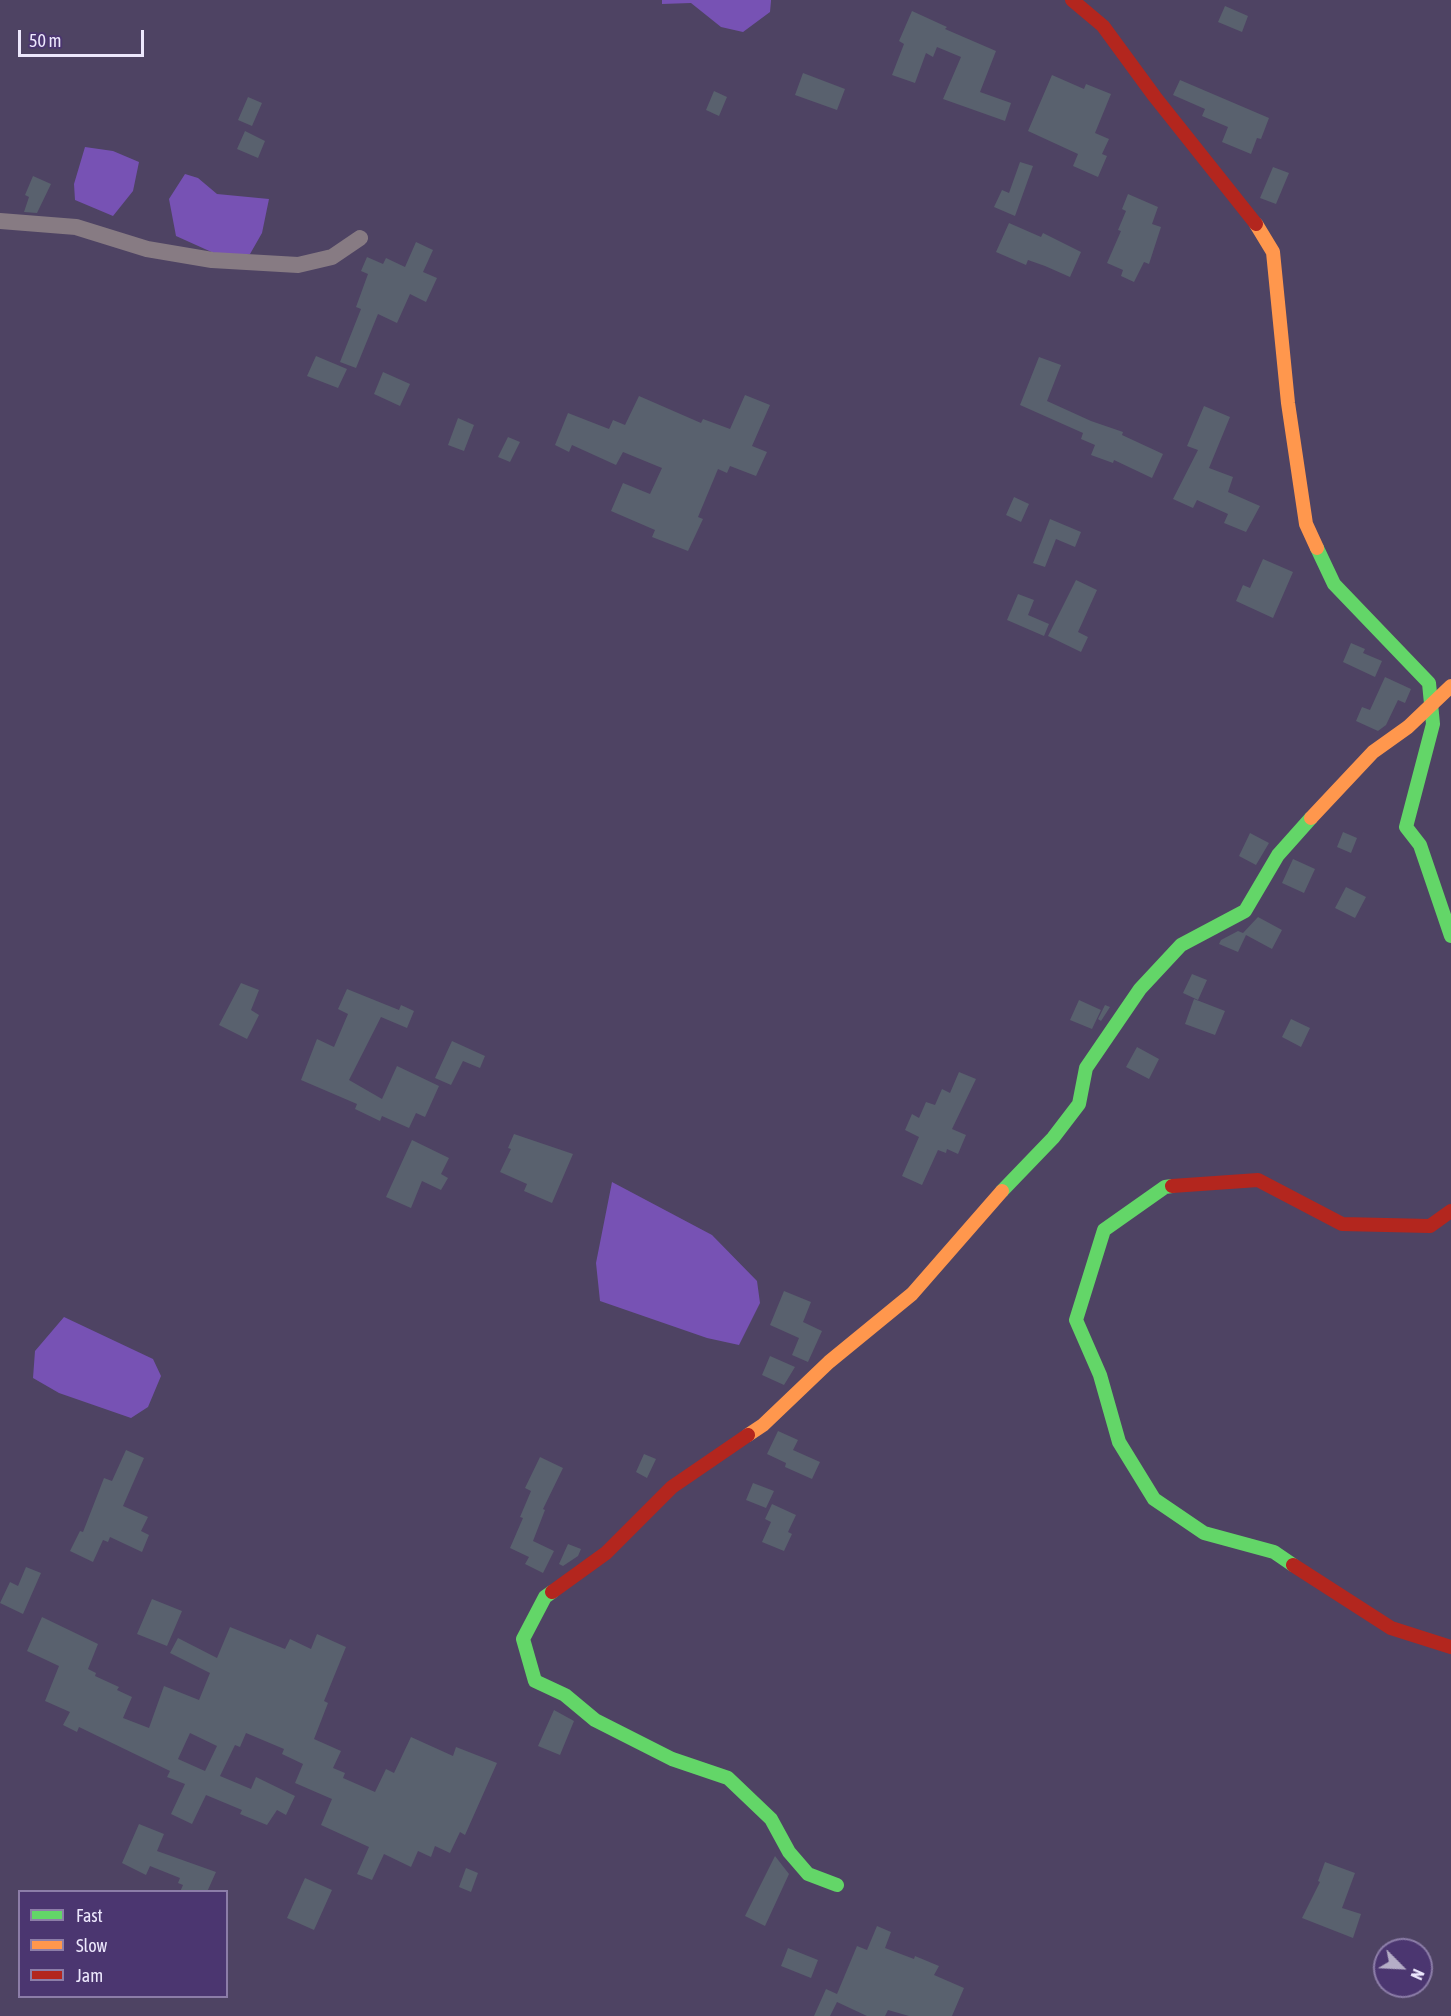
<!DOCTYPE html>
<style>
body{margin:0}
#map{position:relative;width:1451px;height:2016px;overflow:hidden;background:#4e4363;font-family:"Asap Condensed",sans-serif}
canvas{display:block}
.legend{position:absolute;left:18px;top:1890px;width:210px;height:108px;box-sizing:border-box;background:#4b3670;border:2px solid #8c7da8;margin:0;padding:8px 10px;list-style:none;font-size:18px;color:#ede8fd}
.legend li{display:flex;align-items:center;gap:12px;height:30px}
.legend b{width:30px;border:2px solid #8c7da8}
.north{position:absolute;left:1373px;top:1938px;width:60px;height:60px;box-sizing:border-box;background:#4b3670;border:2px solid #8c7da8;border-radius:50%;rotate:114deg;font-size:16px;font-weight:700;line-height:24px;text-align:center;color:#ede8fd}
.north::after{content:'';display:block;margin:auto;width:21px;height:27px;background:#b5aec7;clip-path:polygon(50% 0,100% 100%,50% 72%,0 100%)}
.scale{position:absolute;left:18px;top:30px;width:126px;height:27px;box-sizing:border-box;border:3px solid #ede8fd;border-top:0;padding-left:8px;font-size:18px;line-height:21px;white-space:nowrap;color:#ede8fd;-webkit-text-stroke:4px #4b3670;paint-order:stroke}
</style>
<div id="map">
<canvas width="1451" height="2016"></canvas>
<ul class="legend">
<li><b style="height:8px;background:#63d668"></b>Fast</li>
<li><b style="height:8px;background:#ff974d"></b>Slow</li>
<li><b style="height:8px;background:#b3261e"></b>Jam</li>
</ul>
<div class="north">N</div>
<div class="scale">50 m</div>
</div>
<script>
const g = document.querySelector('canvas').getContext('2d');
g.lineJoin = 'round';
function fillPath(path, color) { g.fillStyle = color; g.fill(path, 'evenodd'); }
const toPath = rows => new Path2D(rows.map(r => 'M' + r).join(''));
function stroke(path, color, width, dash) { g.strokeStyle = color; g.lineWidth = width; g.lineCap = dash ? 'butt' : 'round'; g.setLineDash(dash || []); g.stroke(path); }
const water = toPath([
 [662,0,771,0,771,1,770,12,743,32,721,27,691,3,662,4],
 [85,147,113,151,139,162,133,191,113,216,75,200,74,184],
 [185,174,198,178,217,194,269,199,262,233,250,254,216,254,176,236,169,199],
 [612,1182,712,1235,757,1281,760,1303,739,1345,707,1338,600,1301,596,1263],
 [64,1317,153,1359,161,1376,148,1407,131,1418,59,1393,33,1378,35,1351]
]);
const building = toPath([
 [1225,6,1248,16,1242,32,1218,22],
 [912,11,947,27,945,29,996,51,980,92,1011,103,1005,121,943,99,961,57,937,47,933,57,926,53,915,83,892,75,904,44,899,41],
 [803,73,845,89,837,110,795,95],
 [1052,75,1084,89,1086,84,1111,94,1095,133,1109,139,1102,154,1107,156,1098,177,1073,166,1078,154,1028,131],
 [1180,80,1269,118,1261,139,1257,138,1251,154,1222,142,1228,127,1202,116,1205,109,1173,95],
 [714,91,727,97,719,116,706,110],
 [248,97,262,103,252,126,238,120],
 [245,131,265,141,258,158,237,149],
 [1020,162,1033,166,1015,216,994,207,1002,190,1009,193],
 [1273,167,1289,173,1276,204,1260,198],
 [33,176,51,184,37,213,24,212,29,197,25,195],
 [1128,194,1158,207,1152,224,1161,227,1149,264,1144,262,1134,282,1121,276,1123,270,1107,263,1121,231,1118,230,1126,211,1122,209],
 [1009,223,1041,237,1043,233,1081,252,1070,277,1045,266,1028,260,1026,265,996,252],
 [416,242,433,250,423,272,437,278,426,302,410,294,397,323,378,314,356,368,340,362,361,309,356,307,368,274,361,271,367,257,383,264,386,258,405,267],
 [316,356,347,369,338,388,307,376],
 [1039,357,1061,365,1047,401,1091,421,1123,432,1122,435,1163,454,1152,478,1114,460,1113,463,1091,455,1095,445,1081,439,1083,433,1020,405],
 [383,372,410,384,400,406,374,394],
 [745,395,770,405,752,446,767,452,756,476,730,466,727,473,718,469,698,517,703,519,688,551,652,537,655,530,611,511,623,483,650,494,662,468,623,452,616,465,572,445,569,452,555,445,568,413,609,429,613,420,625,425,639,396,701,423,703,419,730,429],
 [1204,406,1230,417,1209,468,1233,477,1228,492,1260,506,1246,532,1224,523,1228,514,1197,500,1193,508,1173,499,1198,450,1187,446],
 [458,418,474,425,464,451,448,445],
 [508,437,520,442,510,462,498,457],
 [1014,497,1029,504,1021,522,1006,515],
 [1050,519,1081,532,1075,547,1056,539,1045,567,1033,563],
 [1263,559,1293,572,1273,618,1236,601,1243,585,1250,588],
 [1076,580,1097,590,1078,632,1088,637,1081,652,1048,636],
 [1018,594,1034,600,1028,615,1049,624,1044,636,1007,620],
 [1351,643,1365,649,1363,653,1382,661,1375,677,1343,662],
 [1385,677,1411,689,1405,703,1398,700,1386,725,1378,731,1356,721,1362,707,1370,710],
 [1343,832,1357,838,1351,853,1337,847],
 [1250,833,1269,843,1256,865,1239,856],
 [1293,859,1315,869,1304,893,1282,883],
 [1346,887,1366,897,1355,918,1335,908],
 [1258,917,1282,930,1272,949,1246,935,1238,952,1219,944,1221,940,1238,931,1243,933],
 [1192,974,1207,980,1198,1000,1183,993],
 [241,983,259,990,251,1010,259,1015,247,1039,219,1025],
 [347,989,399,1010,401,1005,414,1011,407,1028,381,1017,349,1080,382,1099,397,1066,439,1086,425,1117,416,1113,409,1128,382,1116,380,1121,355,1109,357,1104,301,1080,317,1039,334,1047,348,1014,338,1009],
 [1194,999,1225,1011,1215,1035,1185,1024],
 [1079,1000,1101,1010,1092,1029,1070,1020],
 [1105,1005,1110,1007,1101,1021,1098,1019],
 [1291,1019,1310,1028,1301,1047,1282,1037],
 [452,1041,485,1056,480,1068,463,1061,451,1085,435,1078],
 [1137,1047,1159,1059,1149,1079,1126,1067],
 [959,1072,976,1079,952,1129,966,1135,958,1154,947,1149,946,1153,938,1150,922,1185,902,1176,919,1137,905,1130,912,1114,919,1118,926,1102,935,1105,942,1089,950,1093],
 [514,1134,573,1154,552,1203,524,1191,527,1184,500,1172,511,1149,508,1148],
 [412,1140,449,1158,441,1174,448,1178,441,1190,422,1181,411,1208,386,1197],
 [784,1291,811,1302,803,1322,822,1331,808,1362,792,1355,799,1338,770,1325],
 [770,1356,795,1367,784,1385,762,1375],
 [778,1431,798,1440,793,1450,820,1462,812,1479,785,1467,786,1463,767,1454],
 [126,1450,144,1458,123,1506,148,1517,141,1531,149,1535,142,1552,110,1537,108,1542,103,1540,93,1562,70,1551,80,1531,83,1532,104,1478,112,1481],
 [644,1454,656,1459,647,1478,636,1472],
 [540,1457,563,1468,543,1509,545,1510,533,1541,554,1551,543,1573,525,1564,529,1557,510,1548,523,1518,520,1517,531,1491,525,1488],
 [753,1483,774,1491,766,1508,746,1500],
 [772,1504,796,1515,788,1532,792,1534,784,1551,762,1542,771,1522,765,1519],
 [568,1544,581,1549,578,1556,563,1566,559,1564],
 [26,1567,41,1573,23,1614,0,1603,10,1582,18,1586],
 [152,1599,182,1611,167,1646,137,1634],
 [42,1617,98,1644,88,1669,96,1673,95,1676,119,1687,117,1690,132,1697,123,1718,149,1728,164,1686,199,1700,210,1673,170,1653,178,1638,217,1658,230,1627,285,1649,290,1639,311,1649,317,1634,346,1647,324,1701,328,1703,314,1739,341,1751,333,1768,345,1773,343,1778,375,1792,386,1769,394,1773,411,1737,453,1756,456,1747,497,1763,465,1835,460,1832,450,1853,435,1846,431,1857,418,1851,411,1867,384,1854,372,1880,357,1874,369,1847,321,1825,332,1799,295,1783,303,1764,282,1754,284,1749,246,1733,240,1747,235,1745,220,1776,251,1789,256,1777,295,1796,286,1815,277,1810,267,1825,240,1814,242,1810,206,1795,192,1824,171,1814,185,1784,167,1777,170,1771,79,1727,77,1732,63,1725,70,1712,45,1701,59,1666,27,1651],
 [190,1733,217,1746,205,1771,178,1759],
 [554,1710,574,1721,560,1755,538,1746],
 [139,1824,164,1834,157,1851,216,1872,207,1892,180,1892,183,1885,178,1883,180,1878,150,1866,146,1875,122,1863],
 [775,1856,789,1874,765,1926,745,1916],
 [1325,1862,1355,1873,1342,1908,1361,1914,1353,1938,1302,1918,1320,1882,1318,1881],
 [466,1868,478,1873,471,1892,459,1887],
 [305,1878,332,1890,314,1930,287,1918],
 [877,1926,891,1932,885,1948,914,1959,915,1956,939,1966,934,1975,964,1988,952,2016,909,2016,888,2010,885,2016,867,2016,837,2002,830,2016,814,2016,826,1989,837,1994,857,1946,867,1950],
 [788,1948,818,1960,811,1978,781,1966]
]);
const street = toPath([
 [0,221,76,227,147,249,212,260,298,265,332,257,360,238]
]);
const fast = toPath([
 [1317,548,1334,584,1429,683,1433,724,1406,827,1420,845,1451,936],
 [1172,1186,1165,1187,1104,1230,1076,1320,1100,1375,1119,1442,1154,1499,1204,1533,1274,1552,1293,1565],
 [1002,1191,1053,1138,1079,1104,1086,1068,1140,989,1181,945,1245,911,1278,855,1311,818],
 [552,1592,545,1597,523,1639,535,1681,565,1695,595,1720,672,1759,728,1778,771,1819,789,1852,808,1874,837,1885]
]);
const slow = toPath([
 [1256,224,1273,252,1288,403,1306,524,1317,548],
 [1311,818,1373,752,1408,727,1451,686],
 [748,1435,763,1425,829,1362,912,1294,1002,1191]
]);
const jam = toPath([
 [1072,0,1103,26,1155,97,1256,224],
 [1172,1186,1258,1180,1342,1224,1430,1226,1451,1211],
 [1293,1565,1391,1628,1451,1647],
 [552,1592,606,1553,672,1487,748,1435]
]);
fillPath(water, '#7752b4');
fillPath(building, '#59616e');
stroke(street, '#877b83', 16);
stroke(fast, '#63d668', 14);
stroke(slow, '#ff974d', 14);
stroke(jam, '#b3261e', 14);
</script>
